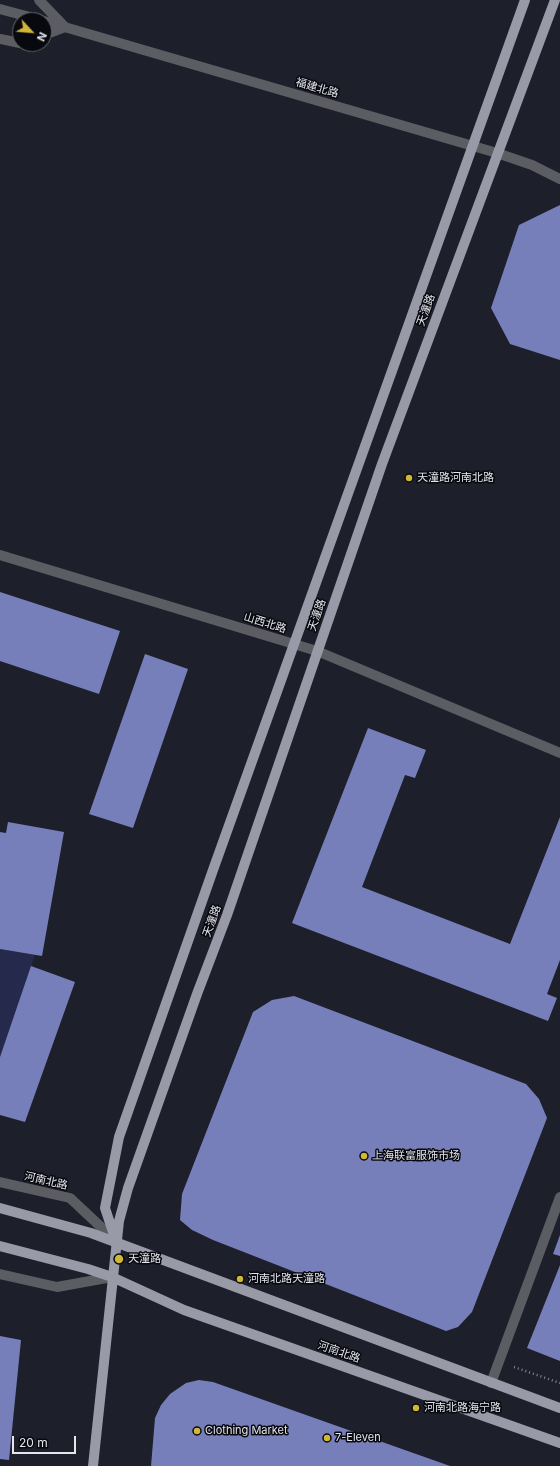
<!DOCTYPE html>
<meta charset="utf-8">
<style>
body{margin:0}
#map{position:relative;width:560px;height:1466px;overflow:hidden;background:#1d1f2a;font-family:Inter,sans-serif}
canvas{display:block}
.north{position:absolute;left:12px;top:12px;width:40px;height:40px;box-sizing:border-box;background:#08090e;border:1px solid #606167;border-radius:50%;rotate:116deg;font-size:11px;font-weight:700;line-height:16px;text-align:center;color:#e4e5ed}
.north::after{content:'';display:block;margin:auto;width:14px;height:18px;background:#d1b736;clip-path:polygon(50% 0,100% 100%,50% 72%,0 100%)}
.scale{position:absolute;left:12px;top:1436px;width:64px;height:18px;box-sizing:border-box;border:2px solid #e4e5ed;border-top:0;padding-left:5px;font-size:12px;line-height:14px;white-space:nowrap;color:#e4e5ed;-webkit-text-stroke:3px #08090e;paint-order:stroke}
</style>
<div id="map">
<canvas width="560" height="1466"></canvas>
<div class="north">N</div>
<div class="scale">20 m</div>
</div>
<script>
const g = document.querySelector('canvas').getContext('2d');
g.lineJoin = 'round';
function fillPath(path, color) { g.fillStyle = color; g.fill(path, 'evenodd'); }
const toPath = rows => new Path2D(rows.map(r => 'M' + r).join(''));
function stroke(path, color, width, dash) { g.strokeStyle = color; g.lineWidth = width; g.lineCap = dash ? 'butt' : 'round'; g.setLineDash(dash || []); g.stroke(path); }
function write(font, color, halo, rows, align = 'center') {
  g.font = font + ' Inter,"Noto Sans SC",sans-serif'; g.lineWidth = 3; g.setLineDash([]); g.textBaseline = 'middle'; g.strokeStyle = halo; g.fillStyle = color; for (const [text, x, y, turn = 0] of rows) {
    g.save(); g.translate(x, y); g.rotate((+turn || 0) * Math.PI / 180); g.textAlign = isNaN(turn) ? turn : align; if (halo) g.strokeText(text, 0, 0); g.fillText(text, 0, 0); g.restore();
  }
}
const green = toPath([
 [0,949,35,955,0,1057]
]);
const building = toPath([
 [560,205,560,360,510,344,491,308,519,225],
 [0,592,120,631,99,694,0,661],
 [145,654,188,669,133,828,89,814],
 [368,728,426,750,415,778,405,775,362,887,510,944,560,817,560,960,547,994,557,998,548,1021,292,923],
 [8,822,64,832,42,956,0,949,0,832,6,833],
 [31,966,75,982,25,1122,0,1115,0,1057],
 [294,996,526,1084,539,1099,547,1118,472,1312,458,1327,446,1331,213,1240,192,1230,180,1220,182,1194,253,1012,272,1000],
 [560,1235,560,1256,553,1254],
 [560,1265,560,1361,527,1348],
 [0,1336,21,1340,9,1460,0,1459],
 [199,1380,213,1382,450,1466,151,1466,155,1418,161,1405,170,1394,186,1383]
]);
const path = toPath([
 [514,1367,560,1383]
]);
const minor = toPath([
 [39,0,64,26],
 [0,9,41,20],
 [44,21,497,153,532,165,560,179],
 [44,35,65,27],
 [0,39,20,43],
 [0,555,317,651,560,753],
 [0,1182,70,1198,117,1242],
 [0,1274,57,1287,112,1277],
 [491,1383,560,1197]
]);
const major = toPath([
 [0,1208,91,1233,560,1408],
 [116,1241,105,1208,119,1137,213,870,525,0],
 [0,1246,88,1269,112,1277,184,1310,560,1443],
 [93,1466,119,1221,128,1188,197,994,227,915,382,464,555,0]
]);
const markers = [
 [409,478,4,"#d1b736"],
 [364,1156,4,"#d1b736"],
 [119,1259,5,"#d1b736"],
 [240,1279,4,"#d1b736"],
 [416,1408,4,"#d1b736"],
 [197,1431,4,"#d1b736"],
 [327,1438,4,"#d1b736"]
];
const streetNames = [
 ["福建北路",317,88,16],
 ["天潼路",426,310,-70],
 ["天潼路",317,615,-71],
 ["山西北路",265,623,17],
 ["天潼路",212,921,-70],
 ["河南北路",46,1181,13],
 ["河南北路",339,1352,19]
];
const poiNames = [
 ["天潼路河南北路",417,478],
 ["上海联富服饰市场",372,1156],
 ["天潼路",128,1259],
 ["河南北路天潼路",248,1279],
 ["河南北路海宁路",424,1408],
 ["Clothing Market",205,1431],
 ["7-Eleven",335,1438]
];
fillPath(green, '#25294b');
fillPath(building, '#777fbb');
stroke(path, '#878892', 2.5, [1, 3]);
stroke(minor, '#5c5d63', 10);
stroke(major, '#989aa7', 10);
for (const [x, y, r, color] of markers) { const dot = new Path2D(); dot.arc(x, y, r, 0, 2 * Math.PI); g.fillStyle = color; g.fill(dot); stroke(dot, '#08090e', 1.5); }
write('11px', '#e4e5ed', '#08090e', streetNames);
write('11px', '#e4e5ed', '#08090e', poiNames, 'left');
</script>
